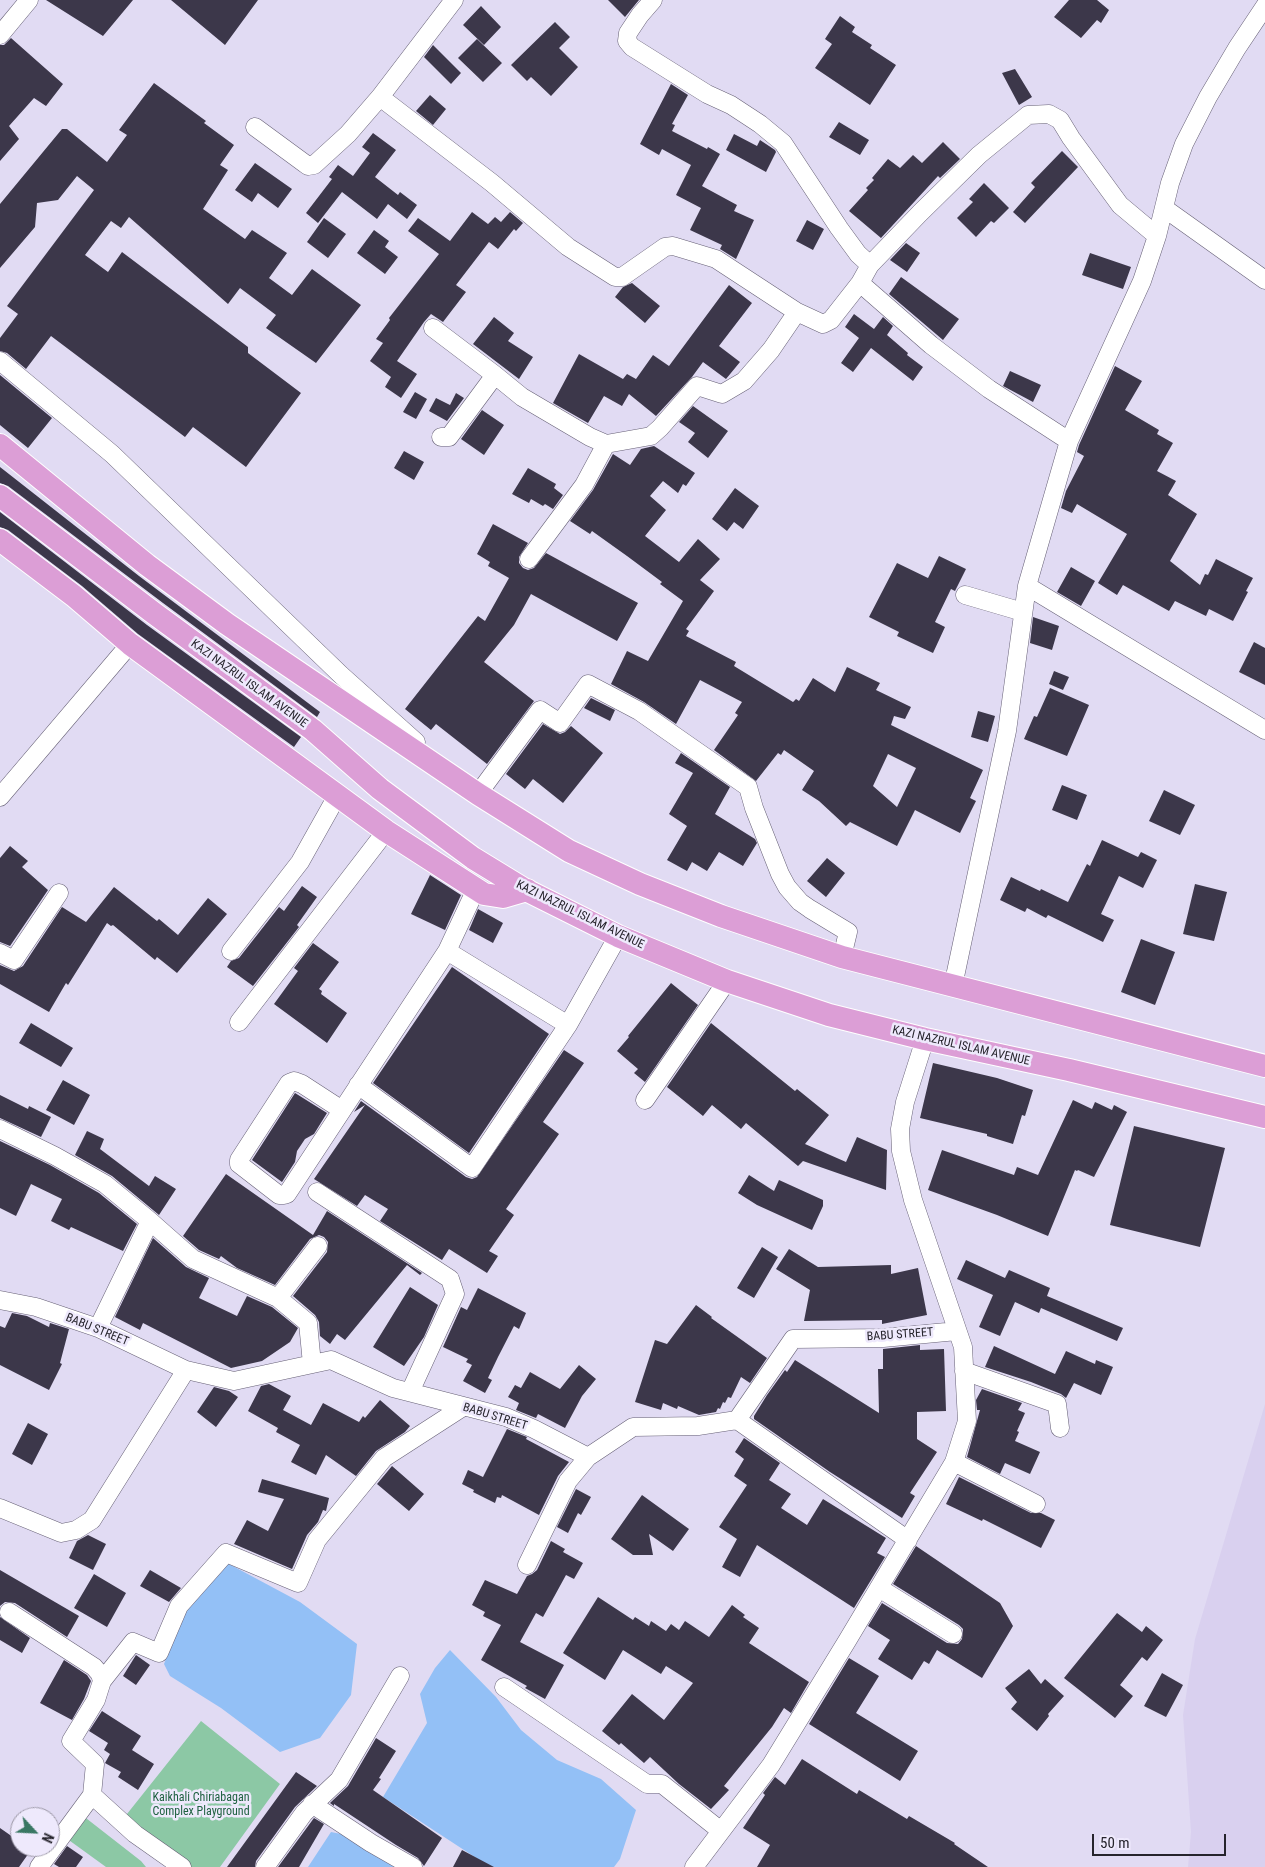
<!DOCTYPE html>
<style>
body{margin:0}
#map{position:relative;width:1265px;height:1867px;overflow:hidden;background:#e1dbf3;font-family:"Roboto Condensed",sans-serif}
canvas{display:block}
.north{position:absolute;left:10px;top:1807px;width:50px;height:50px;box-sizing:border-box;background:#eee9fc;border:1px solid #9e9aa9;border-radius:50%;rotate:115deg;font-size:14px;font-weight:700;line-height:20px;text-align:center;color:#26242c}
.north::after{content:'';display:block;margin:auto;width:18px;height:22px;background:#397763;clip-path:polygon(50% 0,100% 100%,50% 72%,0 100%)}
.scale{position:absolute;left:1092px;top:1834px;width:134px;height:22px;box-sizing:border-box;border:2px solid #26242c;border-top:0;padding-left:6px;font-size:15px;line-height:18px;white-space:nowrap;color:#26242c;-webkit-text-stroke:4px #eee9fc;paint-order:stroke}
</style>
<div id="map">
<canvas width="1265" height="1867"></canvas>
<div class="north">N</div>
<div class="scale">50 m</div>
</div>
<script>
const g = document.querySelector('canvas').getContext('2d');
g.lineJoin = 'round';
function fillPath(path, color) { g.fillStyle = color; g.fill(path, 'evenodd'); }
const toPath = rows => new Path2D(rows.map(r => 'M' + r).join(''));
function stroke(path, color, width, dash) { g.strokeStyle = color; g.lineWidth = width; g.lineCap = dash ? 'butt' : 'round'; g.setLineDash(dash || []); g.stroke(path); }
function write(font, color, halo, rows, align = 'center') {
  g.font = font + ' "Roboto Condensed",sans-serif'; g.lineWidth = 5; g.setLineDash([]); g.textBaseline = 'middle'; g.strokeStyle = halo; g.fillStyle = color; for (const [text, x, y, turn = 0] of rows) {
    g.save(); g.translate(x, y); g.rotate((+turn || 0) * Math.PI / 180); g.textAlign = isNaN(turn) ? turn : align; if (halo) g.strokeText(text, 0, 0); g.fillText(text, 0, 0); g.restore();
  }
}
const built = toPath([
 [1265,1404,1265,1867,1188,1867,1191,1832,1183,1715,1195,1639]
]);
const green = toPath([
 [201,1721,280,1784,220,1867,186,1867,123,1819],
 [82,1815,141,1861,146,1867,106,1867,66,1838]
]);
const water = toPath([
 [229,1564,300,1602,357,1644,351,1695,320,1738,280,1752,221,1708,170,1676,164,1664,183,1614,220,1566],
 [450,1650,496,1697,521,1730,557,1760,601,1779,636,1810,620,1859,614,1867,490,1867,383,1797,427,1723,420,1694,435,1668],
 [331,1832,346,1835,396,1867,308,1867]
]);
const building = toPath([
 [46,0,133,0,103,36],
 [171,0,258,0,225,45],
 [608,0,639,0,625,17],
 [1069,0,1097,0,1109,10,1101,23,1097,20,1081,38,1054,17],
 [481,6,501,27,484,45,463,25],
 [840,16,855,27,852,32,872,45,870,48,896,65,870,105,815,68,832,44,825,39],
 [555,22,570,37,559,48,578,67,551,96,531,77,527,81,511,65],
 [11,38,63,84,46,106,34,98,9,126,19,139,0,161,0,45,4,45],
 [477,39,502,63,483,82,458,58],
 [433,45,461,73,451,84,424,57],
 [1015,69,1032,97,1019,105,1002,73],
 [154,83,206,121,204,123,234,145,220,165,228,170,203,209,245,239,252,230,287,253,269,278,292,295,312,269,361,305,316,363,266,328,276,315,240,288,228,304,129,217,121,228,111,221,85,255,108,272,122,252,248,347,248,353,301,393,246,467,193,427,185,437,51,336,26,369,7,353,0,351,0,338,18,314,7,306,94,190,77,176,58,200,37,203,35,227,0,268,0,204,62,129,67,129,107,162,127,135,119,130],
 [671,84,688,95,672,124,675,125,672,131,707,149,708,147,720,154,702,186,737,205,734,211,754,220,736,259,720,249,722,245,690,230,701,208,676,195,691,165,662,149,659,155,640,144],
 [430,95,446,109,433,125,416,111],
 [839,122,869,140,860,155,829,137],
 [373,133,396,150,375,177,398,195,400,192,417,205,407,219,388,204,377,219,342,192,318,223,306,213,332,179,329,177,338,165,353,176,370,153,362,147],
 [734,134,757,146,760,140,775,150,776,152,766,172,726,150],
 [943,142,960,159,940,178,938,176,881,238,849,211,868,190,866,188,874,180,872,178,888,159,900,168,913,155,922,163],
 [1062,151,1078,167,1025,223,1013,212,1035,187,1031,183],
 [255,163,292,189,278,208,258,193,252,202,235,190],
 [984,183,1009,208,994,223,991,221,976,237,957,218,973,202,969,199],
 [472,212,488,224,495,217,501,222,510,212,523,223,516,231,514,229,498,249,489,242,456,285,466,292,443,322,431,314,424,322,397,361,417,374,401,398,385,387,391,377,370,361,383,343,376,339,390,320,389,318,439,254,408,231,418,218,450,241],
 [324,218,346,234,328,258,307,242],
 [807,220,824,229,813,250,796,241],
 [374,230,389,241,385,247,398,257,385,274,357,253],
 [906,243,920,253,907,272,890,260],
 [1090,253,1131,267,1123,289,1082,275],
 [901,277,959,319,943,340,889,294],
 [632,283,660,306,645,323,615,297,623,287],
 [729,285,752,303,719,346,740,362,726,379,703,362,692,377,656,416,629,394,622,406,604,396,588,423,553,403,579,354,623,379,627,374,636,379,653,355,669,366],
 [854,314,874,329,883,317,893,326,887,335,908,353,907,355,923,367,913,381,871,348,853,372,841,363,859,338,845,327],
 [494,317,514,333,508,341,533,357,519,379,473,344],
 [1115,366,1142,381,1125,410,1159,430,1157,434,1173,443,1157,471,1176,481,1168,495,1197,514,1170,561,1200,585,1205,574,1208,575,1216,559,1253,578,1246,591,1248,592,1233,621,1209,609,1206,616,1175,601,1169,611,1123,585,1117,595,1098,583,1127,534,1077,504,1072,513,1061,508,1066,491,1084,456,1077,452,1079,445],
 [1010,371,1041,385,1033,402,1003,386],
 [0,375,52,418,28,448,0,425],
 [415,392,427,399,416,419,403,412],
 [456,393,464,398,447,421,429,411,436,398,450,405],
 [693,406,728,431,708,458,688,442,695,433,679,422],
 [482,410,504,425,484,455,461,439],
 [654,446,695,473,686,486,683,484,678,493,663,481,650,496,666,510,645,536,679,562,698,539,720,559,700,580,714,591,686,629,689,631,686,636,736,662,734,666,793,702,796,699,799,701,813,678,835,692,847,667,880,683,876,690,911,707,905,719,894,716,891,725,983,770,970,798,976,801,960,833,915,810,897,846,850,822,846,826,819,801,802,790,814,771,784,750,781,755,778,753,756,781,714,750,738,715,735,713,742,702,700,680,676,724,644,702,611,684,627,651,648,661,683,601,660,584,662,582,627,556,592,531,590,534,570,521,593,490,613,454,630,465,641,449],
 [888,754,916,768,897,807,873,786],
 [404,451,424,462,414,480,394,468],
 [0,467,139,576,320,712,317,717,163,603,8,486,0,483],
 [528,468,556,484,554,488,563,495,553,509,545,504,543,506,531,499,529,503,512,494],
 [735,488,759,506,743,529,734,522,727,531,712,519],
 [0,512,147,625,301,737,294,747,138,634,82,586,8,530,0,527],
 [493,524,528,543,519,557,519,563,523,568,528,570,534,568,546,553,638,603,617,641,531,594,514,625,484,662,534,701,487,764,436,724,431,730,405,709,478,616,485,621,509,578,488,566,490,562,477,554],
 [939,556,966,569,955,591,951,589,935,622,945,627,933,653,897,636,899,632,869,617,897,563,928,578],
 [1071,567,1095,581,1081,606,1057,592],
 [1033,617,1059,626,1052,650,1030,643],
 [1254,642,1265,648,1265,685,1239,672],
 [1054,671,1069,677,1063,690,1049,684],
 [1050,688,1089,705,1067,756,1024,739,1034,716,1037,717],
 [591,698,615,710,610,721,584,708],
 [978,711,995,716,988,742,971,737],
 [543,724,560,734,565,732,571,726,603,753,563,803,533,779,525,789,506,774],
 [681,753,730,787,715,814,755,839,757,843,743,866,719,852,707,871,692,862,687,871,667,860,687,826,669,814,693,773,675,763],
 [1062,785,1087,795,1077,820,1052,810],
 [1164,790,1195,805,1180,835,1149,821],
 [1102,840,1138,857,1141,852,1157,860,1143,888,1119,876,1101,914,1114,920,1103,942,1048,915,1046,918,1027,908,1025,912,1000,900,1011,877,1040,891,1041,889,1068,902,1087,864,1090,866],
 [10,846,28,861,22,867,48,890,10,946,0,942,0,858],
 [827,858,845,873,826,897,807,881],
 [430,875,461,895,445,930,411,914],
 [1195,884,1227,892,1214,941,1183,934],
 [302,886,317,897,297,925,299,927,253,986,227,967,231,961,239,958,279,907,284,911],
 [114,887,157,921,159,919,178,935,208,898,227,914,177,973,157,957,155,960,113,925,111,926,107,923,68,985,66,983,49,1012,0,984,0,965,14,971,23,966,62,907,86,922],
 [478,909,503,923,493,943,469,930],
 [1141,939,1175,952,1155,1005,1121,992],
 [313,943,339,962,319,989,322,991,321,994,347,1013,327,1043,274,1004,298,971,294,968],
 [452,967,549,1034,469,1153,373,1083],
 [671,983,698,1005,645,1082,634,1073,638,1069,617,1051,629,1037,628,1036],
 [31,1023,73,1048,61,1067,19,1043],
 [711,1023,795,1091,797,1089,829,1115,805,1144,846,1162,857,1137,887,1150,886,1190,803,1161,798,1166,746,1123,741,1129,712,1105,703,1116,667,1087],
 [564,1050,584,1063,543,1122,559,1134,506,1209,514,1215,489,1251,498,1256,487,1273,449,1249,442,1260,380,1221,388,1209,365,1195,357,1206,314,1179,365,1105,354,1112,361,1101,466,1177,472,1179,477,1177],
 [933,1063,997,1078,1033,1090,1025,1116,1022,1115,1013,1144,987,1136,987,1134,920,1118],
 [63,1080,90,1095,74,1125,46,1110],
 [295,1093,327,1113,314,1134,305,1139,297,1151,295,1162,282,1182,252,1160],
 [0,1095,28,1109,29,1106,51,1117,41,1137,0,1118],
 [1073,1100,1092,1109,1095,1102,1112,1110,1114,1105,1127,1112,1094,1177,1078,1170,1077,1171,1075,1170,1048,1236,997,1215,928,1190,942,1150,1014,1175,1017,1167,1038,1175],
 [1134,1126,1225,1148,1200,1247,1110,1225],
 [87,1131,104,1139,100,1149,149,1186,155,1176,176,1189,159,1215,112,1176,75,1155],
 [0,1141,50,1165,99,1193,137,1224,123,1251,71,1227,69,1230,51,1221,62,1199,31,1184,16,1216,0,1208],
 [226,1174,313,1235,327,1211,422,1273,420,1275,407,1265,345,1340,337,1334,330,1344,320,1336,319,1322,315,1315,293,1296,327,1252,328,1242,324,1237,319,1235,310,1239,275,1285,237,1268,221,1256,219,1259,199,1250,183,1236],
 [749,1175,774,1191,779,1180,823,1200,823,1206,812,1230,757,1205,738,1193],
 [153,1238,186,1267,209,1278,199,1298,237,1316,247,1296,272,1307,298,1328,290,1342,262,1361,231,1368,143,1323,140,1330,115,1317],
 [762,1247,778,1257,754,1298,737,1288],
 [789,1249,818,1267,891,1265,891,1274,918,1268,927,1315,882,1324,882,1320,804,1321,810,1290,776,1269],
 [966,1260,1005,1278,1009,1270,1050,1288,1047,1296,1123,1328,1117,1341,1041,1308,1039,1313,1015,1302,1000,1336,979,1327,993,1295,957,1279],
 [410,1287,438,1305,424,1337,404,1366,373,1347],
 [478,1288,526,1313,519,1329,514,1326,498,1357,488,1378,492,1380,485,1393,463,1381,472,1365,466,1362,468,1359,443,1347,461,1307,467,1310],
 [696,1305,712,1317,711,1318,767,1358,750,1383,741,1377,731,1398,728,1397,725,1403,723,1402,720,1409,718,1408,716,1412,699,1415,678,1406,677,1409,663,1403,661,1410,635,1402,655,1340,667,1344],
 [12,1313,27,1316,49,1327,50,1323,69,1329,60,1363,62,1364,49,1390,0,1365,0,1326,5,1328],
 [920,1345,920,1350,944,1349,946,1411,917,1412,917,1439,937,1452,910,1493,915,1496,902,1518,830,1472,754,1419,754,1416,767,1395,785,1370,787,1372,795,1360,879,1413,878,1369,883,1369,883,1349],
 [994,1346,1055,1374,1066,1351,1095,1364,1096,1360,1113,1367,1101,1395,1074,1383,1066,1398,1061,1394,1031,1382,985,1367],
 [579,1365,596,1379,582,1396,565,1428,538,1414,536,1418,516,1410,519,1403,508,1397,515,1385,521,1388,530,1372,560,1389],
 [269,1384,291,1396,283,1410,311,1425,323,1403,359,1422,363,1416,365,1418,380,1400,410,1426,405,1432,376,1451,356,1476,326,1455,316,1475,291,1462,300,1445,276,1432,278,1428,248,1411,261,1386],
 [214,1387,229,1391,238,1397,216,1427,197,1412],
 [982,1389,1022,1403,1018,1410,1025,1413,1017,1431,1019,1432,1015,1441,1040,1452,1030,1474,1005,1463,1000,1474,967,1457,980,1410,977,1410,976,1400],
 [28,1423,48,1434,32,1465,12,1454],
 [507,1429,527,1437,526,1439,569,1462,558,1476,539,1515,502,1495,501,1498,497,1497,495,1503,473,1492,474,1490,462,1484,468,1470,483,1477],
 [744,1438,780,1463,769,1480,791,1494,781,1508,807,1525,823,1499,886,1538,877,1553,885,1557,854,1608,757,1545,740,1577,722,1567,737,1539,719,1527,747,1485,734,1476,744,1459,735,1452],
 [392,1466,424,1494,409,1511,377,1484],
 [959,1477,1031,1513,1041,1513,1055,1520,1041,1548,983,1519,982,1521,946,1504],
 [262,1479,329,1498,326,1511,323,1510,318,1522,307,1535,292,1569,234,1544,247,1520,268,1531,284,1499,258,1492],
 [576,1489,591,1497,581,1515,578,1513,568,1533,557,1527],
 [642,1495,689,1529,673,1551,649,1534,653,1555,633,1555,611,1539],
 [88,1535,106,1544,93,1570,69,1558,77,1541],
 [551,1541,565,1549,563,1552,583,1563,574,1579,566,1575,543,1617,536,1613,520,1642,564,1665,545,1699,525,1688,527,1686,481,1660,501,1625,483,1616,485,1612,472,1605,485,1580,517,1594,527,1576,532,1574,537,1570],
 [916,1546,1000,1603,1013,1626,982,1678,937,1650,929,1664,924,1661,912,1680,878,1659,890,1640,868,1626,882,1603,947,1643,958,1644,962,1639,963,1629,959,1625,893,1584],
 [0,1570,79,1616,67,1637,15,1603,5,1602,0,1606],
 [150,1570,181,1588,169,1602,140,1586],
 [94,1574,126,1593,107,1627,74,1608],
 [598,1597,633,1620,635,1617,649,1626,651,1621,666,1631,671,1624,679,1630,685,1621,709,1637,732,1605,745,1615,743,1617,759,1628,749,1643,809,1682,791,1713,784,1708,772,1727,724,1786,729,1790,711,1809,679,1784,650,1757,644,1763,621,1743,619,1745,602,1731,632,1694,664,1720,693,1683,666,1666,661,1674,623,1650,605,1680,563,1653],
 [1117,1613,1142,1632,1146,1626,1163,1640,1147,1661,1142,1657,1120,1685,1133,1696,1115,1718,1064,1678],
 [0,1617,30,1638,22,1653,0,1640],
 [136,1655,150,1665,136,1685,123,1676],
 [849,1658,879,1676,856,1713,918,1751,900,1781,809,1724],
 [64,1660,87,1675,91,1681,84,1699,72,1720,40,1703],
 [1029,1669,1041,1684,1045,1679,1064,1696,1048,1714,1049,1716,1037,1731,1011,1709,1017,1702,1005,1688],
 [1162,1673,1183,1685,1166,1717,1144,1706],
 [102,1711,141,1736,132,1750,154,1764,138,1790,118,1777,121,1772,105,1763,110,1754,104,1750,108,1743,89,1731],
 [376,1738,396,1751,379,1778,381,1779,373,1790,442,1838,424,1866,418,1858,396,1845,334,1804,334,1806,330,1803,348,1786],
 [802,1759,857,1794,859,1790,907,1819,909,1816,955,1843,954,1844,988,1867,757,1867,770,1845,743,1828,765,1795,763,1793,775,1777,785,1785],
 [296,1772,317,1786,295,1807,256,1861,255,1867,227,1867],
 [314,1818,324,1824,299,1867,278,1867],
 [0,1828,20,1842,20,1847,27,1847,31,1850,19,1867,0,1867],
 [67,1846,83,1857,76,1867,59,1867,54,1864],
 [462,1850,494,1867,453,1867]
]);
const minor = toPath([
 [454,0,380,97,492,183,568,247,615,277,622,277,665,247,673,246,716,259,797,312,823,324,831,320,860,283,870,265,920,213,979,155,1028,115,1049,114,1060,120,1071,138,1120,205,1157,236],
 [653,0,640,15,628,33,627,41,632,47,707,94,731,105,760,124,783,143,839,228,858,254,870,265],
 [0,35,29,0],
 [255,127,304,163,308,166,314,165,348,134,380,97],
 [1164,208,1265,280],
 [860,283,931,345,989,389,1069,441],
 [433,328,495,375,522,397,590,437,606,444,651,436,660,428,697,386,722,394,744,381,771,350,797,312],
 [0,361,112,454,341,675,416,742],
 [441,437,449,437,495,375],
 [529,559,584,485,606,444],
 [1027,586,1265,730],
 [965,595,1023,612],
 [478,794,540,710,560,723,588,684,639,711,748,787,754,808,780,874,787,887,800,902,810,909,848,932,842,957],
 [0,797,130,644],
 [231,951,300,862,337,796],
 [447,951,568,1025],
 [0,953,14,960,59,893],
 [953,986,1007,731,1027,586,1069,441,1142,281,1157,236,1170,183,1184,144,1208,97,1237,48,1265,6],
 [239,1022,386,831],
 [358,1085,472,1168,568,1025,618,936],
 [645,1100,727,981],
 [342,1110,302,1084,294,1081,289,1083,239,1160,239,1164,279,1195,284,1195,287,1194,447,951,476,889],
 [0,1129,55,1156,105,1184,150,1221,98,1328],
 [317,1192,450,1279,455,1294,410,1392],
 [150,1221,193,1259,278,1298,308,1323,312,1364],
 [278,1298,318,1246],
 [0,1300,36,1307,98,1328,186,1370,234,1381,331,1360,393,1388,506,1417,534,1429,588,1457,633,1427,698,1426,737,1420,793,1339,883,1338,957,1331],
 [964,1371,1057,1404,1060,1428],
 [737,1420,908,1540],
 [954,1462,1036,1504],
 [0,1508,61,1533,76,1530,92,1520,186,1370],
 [527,1565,568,1481,588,1457],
 [879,1588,953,1634],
 [9,1612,94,1667,100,1674,102,1681,96,1700,71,1741,95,1764,92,1795],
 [102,1681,133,1642,159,1653,179,1606,226,1553,298,1583,317,1540,384,1458,463,1407],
 [504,1687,647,1784,662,1784,721,1831],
 [312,1804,371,1843,413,1867],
 [39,1867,92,1795,135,1834,182,1867],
 [265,1867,304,1813,339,1780,400,1676],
 [694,1867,771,1765,847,1641,954,1462,967,1421,963,1347,913,1200,901,1151,900,1129,905,1102,925,1039]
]);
const major = toPath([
 [0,445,147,565,227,624,478,794,569,851,640,884,721,916,842,957,1265,1066],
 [0,496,155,614,313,730,380,789,473,858,522,888,618,936,727,981,829,1015,925,1039,1069,1070,1265,1117],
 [0,540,74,596,130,644,386,831,484,894,503,897,527,890]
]);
const streetNames = [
 ["KAZI NAZRUL ISLAM AVENUE",249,684,36],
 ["KAZI NAZRUL ISLAM AVENUE",580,915,26],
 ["KAZI NAZRUL ISLAM AVENUE",961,1046,13],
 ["BABU STREET",97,1330,22],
 ["BABU STREET",900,1335,-4],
 ["BABU STREET",495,1417,17]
];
const parkNames = [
 ["Kaikhali Chiriabagan",201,1798],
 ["Complex Playground",201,1812]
];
fillPath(built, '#d9d0ef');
fillPath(green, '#8cc8a5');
fillPath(water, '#93c0f6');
fillPath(building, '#3c374a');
stroke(minor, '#676176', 19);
stroke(major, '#fff', 24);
stroke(minor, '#fff', 18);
stroke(major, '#dc9ed6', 22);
write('12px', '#26242c', '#eee9fc', streetNames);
write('12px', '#1f6141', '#eee9fc', parkNames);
</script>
